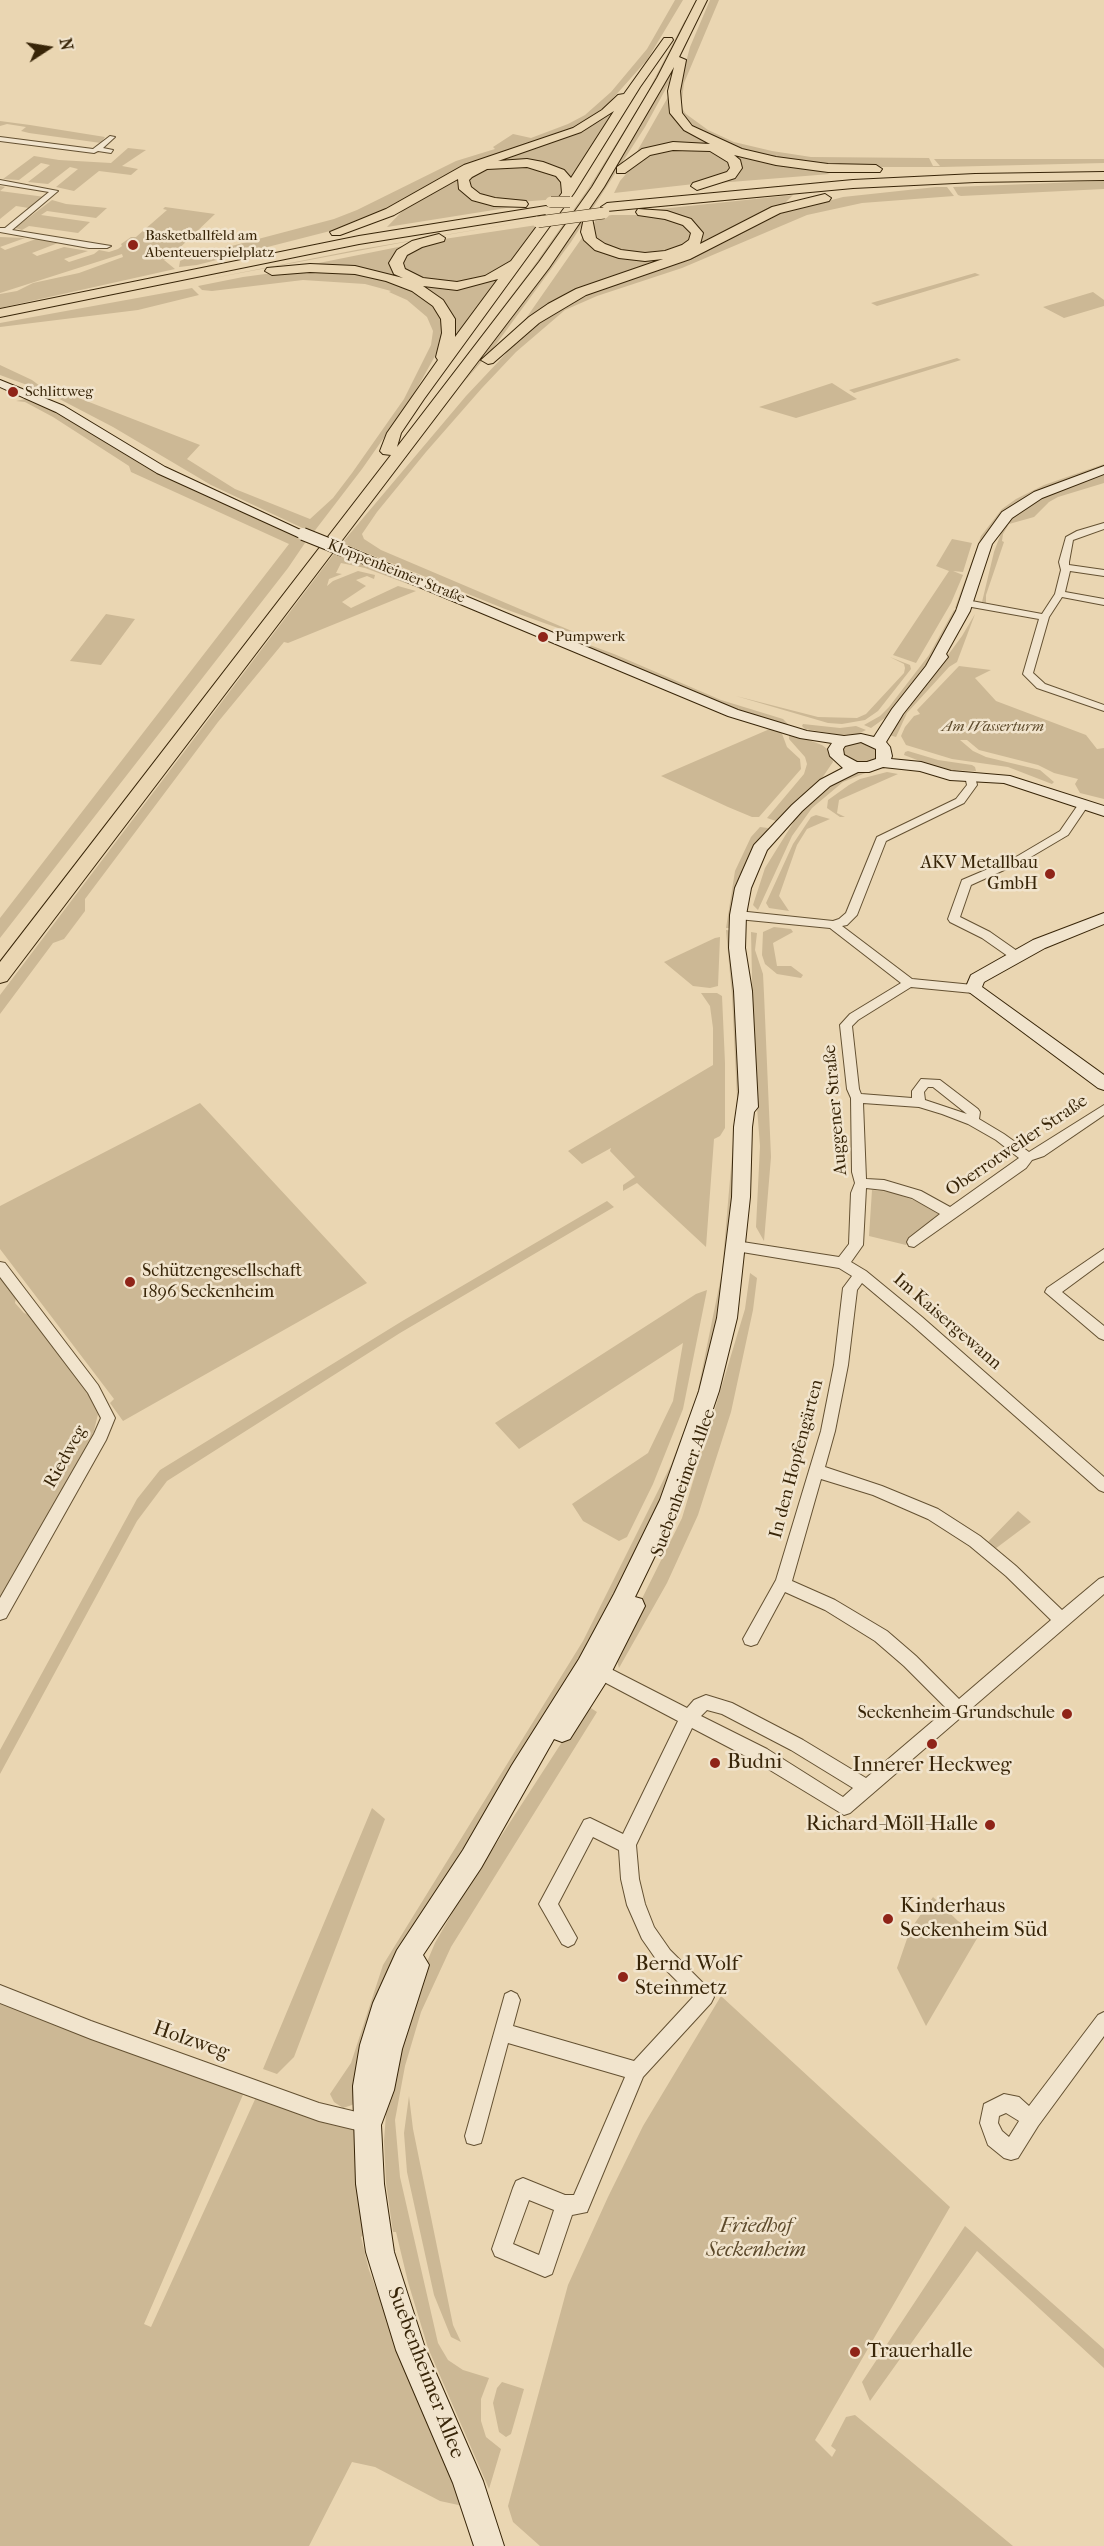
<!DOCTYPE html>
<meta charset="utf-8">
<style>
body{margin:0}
#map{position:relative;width:1104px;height:2546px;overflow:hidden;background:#ead6b2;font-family:"IM FELL French Canon",serif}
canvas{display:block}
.north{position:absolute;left:18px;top:18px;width:60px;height:60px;-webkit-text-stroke:4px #f1e4cd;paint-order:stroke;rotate:78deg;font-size:16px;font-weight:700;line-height:24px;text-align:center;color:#382508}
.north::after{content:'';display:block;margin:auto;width:21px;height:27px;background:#382508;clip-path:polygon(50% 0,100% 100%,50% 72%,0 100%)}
</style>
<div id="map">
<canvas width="1104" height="2546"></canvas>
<div class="north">N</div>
</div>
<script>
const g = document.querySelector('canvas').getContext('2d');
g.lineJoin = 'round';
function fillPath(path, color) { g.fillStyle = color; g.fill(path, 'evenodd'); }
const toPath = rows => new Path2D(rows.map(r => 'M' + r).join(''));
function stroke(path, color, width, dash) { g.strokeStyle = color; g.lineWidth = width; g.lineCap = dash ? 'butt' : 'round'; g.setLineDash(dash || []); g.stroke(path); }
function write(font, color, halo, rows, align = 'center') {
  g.font = font + ' "IM FELL French Canon",serif'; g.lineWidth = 5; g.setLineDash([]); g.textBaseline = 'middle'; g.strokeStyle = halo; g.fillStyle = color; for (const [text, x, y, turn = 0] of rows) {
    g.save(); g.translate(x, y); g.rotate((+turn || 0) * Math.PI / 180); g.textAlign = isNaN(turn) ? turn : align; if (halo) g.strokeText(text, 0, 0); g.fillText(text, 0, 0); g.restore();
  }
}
const green = toPath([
 [675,0,683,0,647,60,606,106,580,125,552,137,461,167,388,208,338,229,197,265,179,267,180,261,186,258,334,219,357,210,456,161,495,149,493,147,513,134,531,138,568,124,585,115,611,92,647,49],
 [710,0,719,0,684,83,681,107,686,114,708,130,734,142,772,151,811,157,929,158,933,166,940,166,934,159,1104,159,1104,163,942,167,845,167,776,160,717,143,685,122,676,100,690,47],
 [685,20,688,20,667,62,618,149,571,220,374,482,370,482,531,270,588,189,645,97],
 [673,69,669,83,645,127,571,242,494,347,464,382,540,281,600,193],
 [668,97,696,136,830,174,718,183,740,167,701,145,635,155],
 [614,111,571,181,518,162,466,174,465,192,525,205,387,227,409,204,465,171,547,144],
 [0,121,30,125,105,137,101,143,29,133,21,131,26,127,7,124,0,126],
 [128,148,146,150,122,166,138,169,131,175,99,171,74,191,56,187,78,169,70,167,48,184,28,182,50,165,41,163,19,180,3,179,34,156,59,160,111,163],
 [663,149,709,150,723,155,732,165,727,173,703,183,614,193,620,181,638,160],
 [531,166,554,173,562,181,563,189,558,199,519,202,486,197,472,190,468,182,473,175,493,167],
 [1104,181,1104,189,961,196,958,195,953,187],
 [0,186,5,187,0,191,45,197,29,208,16,206,0,219],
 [936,187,947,187,954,196,862,203,807,215,682,268,597,296,565,310,516,352,482,388,426,452,377,512,362,534,364,539,381,550,600,643,505,609,342,543,466,396,531,327,559,306,764,218,843,197],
 [793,195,783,205,696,248,604,280,522,324,584,235,616,255,680,253,698,230,641,211],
 [52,200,66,204,107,208,96,218,47,211,41,215,90,222,78,233,29,226,22,230,15,228],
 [165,207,215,214,168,259,164,260,175,269,0,308,0,294,17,291,33,283,79,273,123,257,122,254,0,293,0,237,25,238,0,247,5,250,36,239,58,243,32,253,37,256,64,247,88,251,64,259,69,262,94,254,99,250,109,252,118,249,122,246,121,244,131,237,136,237,167,210,163,209],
 [612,215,654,215,684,224,691,235,689,241,679,248,655,254,625,253,597,241,592,228,597,217],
 [539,219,400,243,203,280,356,250],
 [537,225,512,260,487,277,465,283,426,281,405,270,402,262,406,255,419,247,444,239],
 [413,244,407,247,397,273,466,287,503,275,450,344,452,322,402,280,304,266],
 [295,270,365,274,407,286,437,308,444,324,441,342,435,356,411,399,362,469,313,533,211,485,113,427,46,392,58,390,200,445,187,459,235,489,310,519,333,498,352,473,404,399,431,345,433,331,427,317,407,300,389,292,391,291,365,284,303,280,212,291,202,290,198,286,243,277],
 [975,273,980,275,877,306,871,303],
 [192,288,199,295,138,310,0,327,0,323],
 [1093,292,1104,300,1104,306,1064,318,1043,307],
 [957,358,961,360,854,393,849,390],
 [0,365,32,380,40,386,38,389,0,375],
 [832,383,857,399,796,418,759,407],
 [30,398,307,540,288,568,0,938,0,918,289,544,131,472,129,466,53,417,25,402,16,401],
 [1104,464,1104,468,1007,510,961,609,955,608,981,536,1002,509,1016,499,1044,485],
 [1104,473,1104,483,1058,497,1049,502,1034,517,1009,524,1003,534,1002,541,1004,542,986,595,986,603,982,602,994,552,1004,525,1032,501],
 [952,539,972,543,963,572,953,571,963,575,951,603,916,663,893,655,949,571,936,566],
 [336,551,456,602,365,568,341,563,336,573,342,574,329,579,327,586,333,581,358,571,375,575,374,579,367,576,356,580,366,586,342,602,351,608,398,586,416,591,288,643,284,642,218,722,85,899,85,911,64,939,53,943,0,1014,0,995],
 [954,610,960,611,939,649,892,713,871,728,864,725,880,716,889,707,929,655],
 [106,614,135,619,101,665,70,661],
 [975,614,957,662,949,667,907,713,896,737,889,735,962,636],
 [522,620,614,654,721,700,783,719,788,724,783,725,720,703],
 [890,657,910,665,911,669,878,711,865,720,842,724,828,723,736,696,818,717,857,718,866,714,904,673,905,668,904,664],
 [959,666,991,670,975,678,996,701,1086,735,1097,749,1104,748,1104,799,1080,793,1075,784,1078,779,1054,773,1038,765,979,750,967,740,960,740,973,751,986,757,1040,770,1054,782,1052,784,1008,767,952,759,906,745,901,736,905,727,914,716,920,714,917,710],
 [803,724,840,728,856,726,866,730,858,734,840,735,805,729,802,726],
 [772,728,781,731,787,747,800,759,801,769,759,817,752,817,728,807,661,776],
 [795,735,822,745,831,752,833,762,820,781,776,821,767,818,804,774,807,764,805,757,789,739,789,736],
 [857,741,877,747,879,757,872,762,855,763,843,756,844,746],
 [908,751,938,760,972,765,975,767,976,771,950,770,933,766,904,755,905,752],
 [885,765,892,767,873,770,843,782,812,808,792,836,758,910,753,905,765,868,803,807,822,791,855,771],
 [887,772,898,774,839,800,837,813,845,817,840,817,827,808,828,800,849,785,860,779],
 [816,815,830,819,807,829,797,845,779,896,789,911,769,908,766,903,793,844,811,817],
 [760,827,768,828,733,928,726,928,735,871,751,837],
 [774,927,791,929,793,932,773,943,777,966,791,966,803,975,801,978,777,974,765,964,762,955,763,932],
 [726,930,733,931,742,1067,738,1202,706,1393,618,1600,434,1904,362,2096,352,2105,343,2108,334,2102,330,2094,351,2063,383,1965,583,1641,671,1465,697,1395,722,1272,737,1098,732,996],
 [751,932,757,933,755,950,763,974,764,994,771,1157,764,1241,756,1227,760,1146,754,1069],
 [720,937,718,986,710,988,693,986,664,962,715,938],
 [701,993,717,993,722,996,725,1063,725,1128,720,1136,714,1139,706,1247,637,1183,623,1191,623,1185,635,1177,610,1151,611,1148,582,1164,568,1151,713,1065,713,1028,710,1006],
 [200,1103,367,1283,123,1421,110,1403,114,1399,0,1249,0,1206],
 [872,1190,891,1192,919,1202,941,1216,906,1245,869,1236],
 [607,1201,614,1207,400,1333,167,1481,137,1521,0,1774,0,1750,137,1499,160,1470,404,1320],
 [750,1273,757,1278,753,1310,731,1412,698,1515,667,1583,619,1668,616,1657,618,1647,682,1518,745,1309],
 [0,1275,16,1297,15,1303,24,1313,32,1316,89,1395,98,1414,91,1443,0,1602],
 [707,1290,683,1409,653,1484,627,1537,619,1541,583,1521,572,1504,648,1453,673,1401,683,1343,519,1449,495,1423,696,1294],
 [1018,1511,1031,1522,991,1552,983,1547],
 [586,1705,597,1712,451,1947,421,2012,405,2066,395,2120,400,2177,438,2343,448,2360,463,2370,489,2378,481,2399,481,2421,486,2437,501,2449,489,2489,428,2348,408,2282,396,2232,393,2232,386,2183,384,2141,387,2100,418,1983,435,1943,459,1901],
 [372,1808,385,1819,294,2057,277,2074,263,2069],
 [933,1897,958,1921,979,1935,926,2026,897,1968,910,1930],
 [721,1996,950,2207,815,2440,832,2457,836,2450,831,2446,846,2417,855,2415,1013,2546,540,2546,513,2522,508,2506,568,2285,608,2197,643,2126],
 [0,1998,245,2090,144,2324,151,2327,257,2095,352,2129,357,2135,365,2234,361,2237,369,2270,410,2380,463,2506,440,2501,375,2467,352,2462,309,2546,0,2546],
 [409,2096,413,2129,453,2325,461,2342,451,2337,434,2295,407,2172,404,2133],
 [965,2226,1104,2349,1104,2368,977,2251,870,2401,862,2382],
 [502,2382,524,2389,511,2434,506,2437,499,2432,493,2403,497,2388]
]);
const street = toPath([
 [110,136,115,137,103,148,113,150,111,153,98,151,94,153,0,141,0,137,93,149,110,136],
 [0,180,58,191,12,230,111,246,107,248,89,248,0,232,0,228,5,228,49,192,0,184,0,180],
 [1104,523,1104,529,1073,540,1069,562,1069,565,1104,570,1104,576,1070,571,1065,592,1104,599,1104,605,1062,597,1049,617,1033,673,1045,684,1104,705,1104,711,1037,688,1023,674,1039,619,966,606,961,603,966,600,1042,614,1055,594,1061,570,1059,562,1066,537,1077,531,1104,523],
 [970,773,975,776,977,785,964,803,886,841,857,915,847,925,842,926,912,979,973,985,979,989,973,993,911,987,858,1020,852,1026,859,1089,861,1094,912,1098,912,1091,921,1079,940,1080,978,1109,980,1112,979,1119,1004,1134,1029,1152,1104,1105,1104,1115,1044,1156,1032,1160,1026,1168,914,1247,909,1246,907,1242,909,1238,940,1214,912,1198,884,1190,866,1188,863,1245,851,1262,866,1271,922,1317,1104,1477,1104,1492,1099,1490,912,1325,862,1283,857,1290,848,1365,835,1431,825,1467,882,1486,938,1509,980,1536,1016,1566,1062,1610,1099,1579,1104,1577,1104,1594,850,1813,844,1815,755,1761,692,1728,636,1845,639,1879,645,1904,654,1927,670,1950,711,1991,714,1997,711,2003,643,2077,587,2212,572,2215,552,2274,545,2277,495,2256,492,2249,513,2188,516,2181,523,2178,565,2195,574,2195,625,2077,508,2043,483,2136,481,2143,474,2145,467,2143,465,2136,505,1994,511,1991,517,1994,520,2000,513,2026,634,2061,693,1997,658,1962,642,1939,627,1905,621,1879,619,1850,593,1837,558,1904,577,1938,574,1944,568,1947,562,1944,539,1904,584,1820,590,1818,623,1834,678,1721,589,1674,587,1669,589,1664,595,1662,601,1664,687,1708,694,1700,706,1695,732,1703,803,1740,866,1778,947,1709,904,1666,875,1641,825,1610,785,1592,757,1644,751,1646,745,1644,743,1639,776,1580,821,1431,834,1365,843,1288,852,1276,839,1268,736,1251,729,1246,736,1241,839,1257,849,1244,851,1193,855,1183,852,1172,851,1098,847,1089,840,1025,850,1014,901,983,830,928,738,919,732,915,738,911,833,921,839,919,846,913,877,837,956,799,967,785,965,776,970,773],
 [928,1087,933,1087,967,1114,925,1100,924,1092,928,1087],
 [863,1103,919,1107,942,1114,968,1124,996,1140,1019,1158,950,1207,921,1191,884,1180,866,1179,863,1103],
 [821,1479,873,1495,928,1519,970,1546,1006,1576,1051,1620,959,1699,916,1656,887,1631,835,1600,792,1581,821,1479],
 [707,1710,722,1714,791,1750,853,1788,843,1797,767,1749,701,1716,707,1710],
 [529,2200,554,2210,539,2255,513,2244,529,2200],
 [1084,801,1089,804,1068,835,1024,861,971,885,960,917,990,932,1020,953,1022,956,1020,959,1012,959,982,938,950,922,948,919,962,880,1016,857,1060,831,1080,802,1084,801],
 [1104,1249,1104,1261,1062,1292,1104,1326,1104,1340,1099,1338,1045,1292,1047,1288,1104,1249],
 [0,1262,5,1263,98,1385,115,1418,106,1440,6,1618,0,1620,0,1598,94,1434,101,1418,88,1393,0,1277,0,1262],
 [0,1985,91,2021,319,2103,369,2115,376,2117,378,2124,376,2131,369,2133,319,2121,91,2039,0,2003,0,1985],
 [1104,2012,1104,2036,1038,2126,1018,2158,1011,2160,1004,2158,988,2145,980,2123,984,2104,1004,2094,1019,2097,1029,2106,1098,2015,1104,2012],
 [1006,2113,1019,2121,1009,2137,1002,2131,998,2123,999,2116,1006,2113]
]);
const secondary = toPath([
 [0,380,64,406,165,467,309,534,308,537,298,537,157,473,56,412,0,387,0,380],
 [1104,466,1104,474,1042,498,1012,518,992,544,970,611,946,654,948,657,903,714,886,742,890,747,892,756,891,759,921,762,951,771,1010,776,1104,806,1104,816,1004,783,950,780,920,771,883,767,869,772,858,772,830,786,802,811,767,850,751,888,746,915,745,948,752,991,758,1107,754,1112,752,1127,750,1197,737,1318,719,1391,682,1500,635,1597,642,1599,645,1606,608,1679,570,1739,562,1742,554,1739,481,1868,423,1955,429,1965,402,2049,394,2090,381,2125,384,2184,394,2252,425,2348,483,2481,504,2546,474,2546,453,2483,396,2350,366,2252,356,2184,353,2086,360,2045,373,2003,397,1950,463,1850,512,1765,579,1659,614,1594,660,1500,699,1391,717,1318,732,1197,734,1127,739,1092,734,991,729,948,730,915,735,888,754,845,792,805,820,780,843,768,830,756,828,749,832,743,800,738,728,716,338,553,336,550,338,547,348,547,738,710,807,731,844,736,861,734,874,737,892,709,926,666,956,611,979,544,1002,512,1034,492,1104,466],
 [861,742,876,749,876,759,867,762,857,762,844,755,843,749,845,746,861,742],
 [1104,913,1104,924,1045,948,984,982,982,987,1104,1075,1104,1090,1098,1088,965,989,971,975,1033,940,1104,913]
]);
const highway = toPath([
 [697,0,707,0,679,57,686,60,680,91,682,113,692,126,742,149,776,157,828,164,876,165,882,169,880,172,828,172,776,165,734,155,740,160,742,168,735,178,697,190,691,186,693,183,727,172,730,168,728,162,710,151,673,150,650,155,625,173,617,173,617,167,642,149,673,142,710,144,684,130,670,113,668,91,674,67,604,187,549,268,7,981,0,983,0,962,391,455,383,454,380,451,387,433,438,360,436,357,442,333,441,319,433,306,412,291,386,281,355,274,310,272,272,275,265,271,267,268,310,264,355,266,403,278,394,274,389,263,397,250,412,241,439,234,445,238,444,241,422,247,407,255,403,263,405,269,423,278,457,282,485,276,511,261,546,214,359,244,0,317,0,309,359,236,546,206,551,208,562,193,561,182,556,176,527,167,487,169,472,177,469,180,471,187,480,194,495,198,526,201,528,204,526,207,494,206,472,200,459,189,458,179,394,215,340,235,332,235,330,232,386,209,464,165,573,128,602,110,618,95,624,94,664,38,672,38,673,40,640,87,574,193,424,399,401,433,397,447,539,262,592,187,657,78,697,0],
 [614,111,571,178,564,170,543,162,527,159,498,161,581,132,614,111],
 [498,279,455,337,455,319,443,300,423,286,457,290,498,279],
 [1104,172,1104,180,975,182,853,188,607,211,601,207,607,203,853,180,975,174,1104,172],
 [825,194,831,198,829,201,780,213,690,259,586,295,539,323,493,363,488,364,481,360,529,317,548,304,576,289,663,259,645,261,619,258,595,250,584,240,581,232,584,218,592,218,596,238,605,244,621,250,645,253,665,251,682,245,689,240,691,233,683,225,665,219,638,215,636,212,638,209,667,211,691,219,703,233,700,244,772,207,825,194]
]);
const secondaryBridge = toPath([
 [303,534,343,550]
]);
const highwayBridge = toPath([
 [551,202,570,202],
 [538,222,604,213]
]);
const markers = [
 [133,245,6,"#8f2418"],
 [13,392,6,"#8f2418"],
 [543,637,6,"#8f2418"],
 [1050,874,6,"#8f2418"],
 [130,1282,6,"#8f2418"],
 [1067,1714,6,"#8f2418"],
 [932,1744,6,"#8f2418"],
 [715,1763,6,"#8f2418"],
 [990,1825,6,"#8f2418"],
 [888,1919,6,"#8f2418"],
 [623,1977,6,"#8f2418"],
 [855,2352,6,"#8f2418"]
];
const farPoinames = [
 ["Basketballfeld am",145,236],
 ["Abenteuerspielplatz",145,253],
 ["Schlittweg",25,392],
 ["Pumpwerk",555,637]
];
const farStreetnames = [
 ["Kloppenheimer Straße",396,572,22]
];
const farParknames = [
 ["Am Wasserturm",993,727]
];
const poiNames = [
 ["AKV Metallbau",1038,864],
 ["GmbH",1038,885],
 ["Schützengesellschaft",142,1272,"left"],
 ["1896 Seckenheim",142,1293,"left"],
 ["Seckenheim-Grundschule",1055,1714]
];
const streetNames = [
 ["Auggener Straße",836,1110,-95],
 ["Oberrotweiler Straße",1017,1146,-34],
 ["Im Kaisergewann",947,1322,41],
 ["Riedweg",66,1457,-61],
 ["In den Hopfengärten",797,1459,-75],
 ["Suebenheimer Allee",684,1483,-70]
];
const nearPoinames = [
 ["Budni",727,1763],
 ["Innerer Heckweg",932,1766,"center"],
 ["Richard-Möll-Halle",978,1825,"right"],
 ["Kinderhaus",900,1907],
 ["Seckenheim Süd",900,1931],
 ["Bernd Wolf",635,1965],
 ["Steinmetz",635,1989],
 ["Trauerhalle",867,2352]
];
const nearStreetnames = [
 ["Holzweg",191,2041,19],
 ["Suebenheimer Allee",425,2373,69]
];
const nearParknames = [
 ["Friedhof",756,2227],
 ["Seckenheim",756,2251]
];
fillPath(green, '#ccb895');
stroke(street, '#645132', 2);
stroke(secondary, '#382508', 2);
stroke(highway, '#382508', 2);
fillPath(street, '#f1e4cd');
fillPath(secondary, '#f1e4cd');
fillPath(highway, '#ead6b2');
stroke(secondaryBridge, '#382508', 14, []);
stroke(highwayBridge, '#382508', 12, []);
stroke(secondaryBridge, '#f1e4cd', 12);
stroke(highwayBridge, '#ead6b2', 11);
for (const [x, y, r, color] of markers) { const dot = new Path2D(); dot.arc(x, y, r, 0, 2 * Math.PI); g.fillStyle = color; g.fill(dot); stroke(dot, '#f1e4cd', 2); }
write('15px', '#382508', '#f1e4cd', farPoinames, 'left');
write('15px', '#382508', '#f1e4cd', farStreetnames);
write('italic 15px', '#5d4a2b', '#f1e4cd', farParknames);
write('18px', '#382508', '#f1e4cd', poiNames, 'right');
write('18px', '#382508', '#f1e4cd', streetNames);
write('21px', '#382508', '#f1e4cd', nearPoinames, 'left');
write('21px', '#382508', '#f1e4cd', nearStreetnames);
write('italic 21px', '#5d4a2b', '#f1e4cd', nearParknames);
</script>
